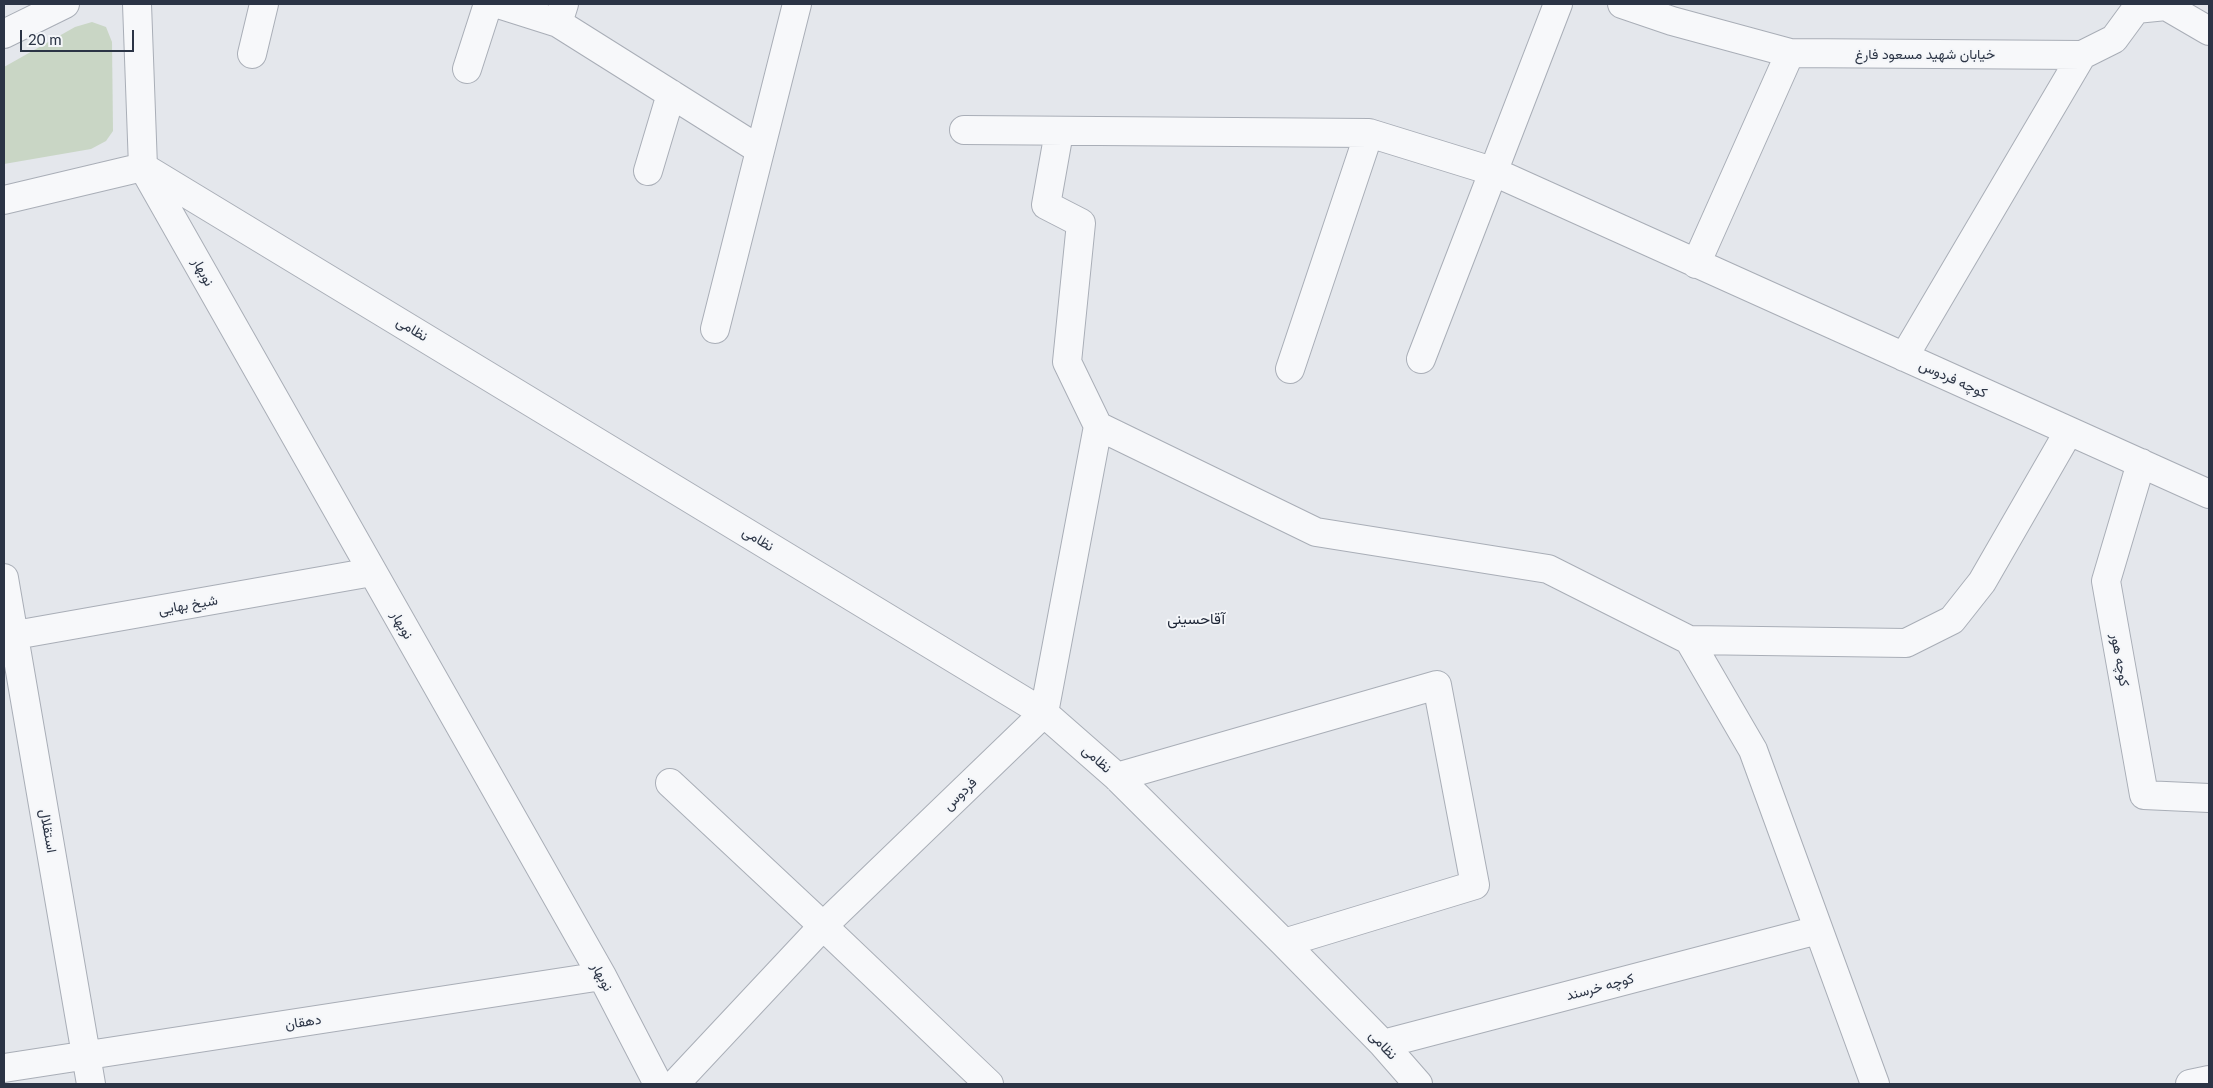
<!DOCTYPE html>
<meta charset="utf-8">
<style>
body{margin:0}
#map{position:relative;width:2213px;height:1088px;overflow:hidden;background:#e4e7ec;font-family:Lato,sans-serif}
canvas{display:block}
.frame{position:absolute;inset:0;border:5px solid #2b3445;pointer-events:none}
.scale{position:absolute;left:20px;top:30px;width:114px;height:22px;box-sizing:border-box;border:2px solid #2b3445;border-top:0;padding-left:6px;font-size:15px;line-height:18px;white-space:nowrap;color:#2b3445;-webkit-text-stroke:4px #f4f6f9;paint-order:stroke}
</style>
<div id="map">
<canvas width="2213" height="1088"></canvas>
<div class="frame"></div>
<div class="scale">20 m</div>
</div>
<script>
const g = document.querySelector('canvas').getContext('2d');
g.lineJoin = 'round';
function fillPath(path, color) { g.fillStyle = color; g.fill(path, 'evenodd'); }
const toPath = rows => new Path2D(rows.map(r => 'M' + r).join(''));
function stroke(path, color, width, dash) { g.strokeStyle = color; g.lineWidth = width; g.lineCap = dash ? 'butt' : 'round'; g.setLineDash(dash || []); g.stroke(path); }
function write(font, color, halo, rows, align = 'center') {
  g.font = font + ' Lato,Vazirmatn,sans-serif'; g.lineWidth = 4; g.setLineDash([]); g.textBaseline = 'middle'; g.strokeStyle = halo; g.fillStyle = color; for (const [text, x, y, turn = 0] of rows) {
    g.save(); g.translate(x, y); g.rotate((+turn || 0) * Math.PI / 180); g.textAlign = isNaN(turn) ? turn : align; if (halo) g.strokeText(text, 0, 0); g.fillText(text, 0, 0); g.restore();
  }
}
const green = toPath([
 [92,22,106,27,112,42,113,131,106,141,91,149,4,164,4,67,75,27]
]);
const minor = toPath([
 [137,4,143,167,602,976,658,1084],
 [498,4,558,23,564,4],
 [1622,4,1672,21,1790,53,2082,55,2114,39,2136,9,2166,6,2209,31],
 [558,23,760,150],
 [4,34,65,4],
 [252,54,264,4],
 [467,69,488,4],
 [964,130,1369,133,1492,171,2209,494],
 [1059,132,1046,205,1081,223,1067,362,1098,426,1316,532,1548,569,1689,640,1906,643,1952,620,1982,582,2069,431],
 [648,171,671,94],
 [4,200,143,167,1044,713,1117,777,1284,943,1383,1044,1418,1084],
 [1696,264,1790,53],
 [715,329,797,4],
 [1904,357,2082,55],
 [1421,359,1558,4],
 [1290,369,1369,133],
 [2141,463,2106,581,2144,795,2209,798],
 [4,578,91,1084],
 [4,637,372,572],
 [1689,640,1753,750,1875,1084],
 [1117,777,1437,685,1475,885,1284,943],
 [670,783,823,926,989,1084],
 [1383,1044,1818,930],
 [4,1068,602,976],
 [675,1084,823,926,1044,713,1098,426],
 [2190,1084,2209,1080]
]);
const streetNames = [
 ["خیابان شهید مسعود فارغ",1925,54],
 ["نوبهار",203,272,61],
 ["نظامی",412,329,31],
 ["کوچه فردوس",1953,379,24],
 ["نظامی",758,539,31],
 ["شیخ بهایی",188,605,-10],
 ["نوبهار",402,625,60],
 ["کوچه هور",2120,660,80],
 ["نظامی",1097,759,42],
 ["فردوس",960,794,-44],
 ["استقلال",48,831,80],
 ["نوبهار",602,977,62],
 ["کوچه خرسند",1600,987,-15],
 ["دهقان",303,1022,-9],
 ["نظامی",1383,1045,47]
];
const neighbourhoodNames = [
 ["آقاحسینی",1196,619]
];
fillPath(green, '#c9d6c5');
stroke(minor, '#a9aeb7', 30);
stroke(minor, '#f7f8fa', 28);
write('14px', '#2b3445', '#f4f6f9', streetNames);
write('15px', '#1d2536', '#f4f6f9', neighbourhoodNames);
</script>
